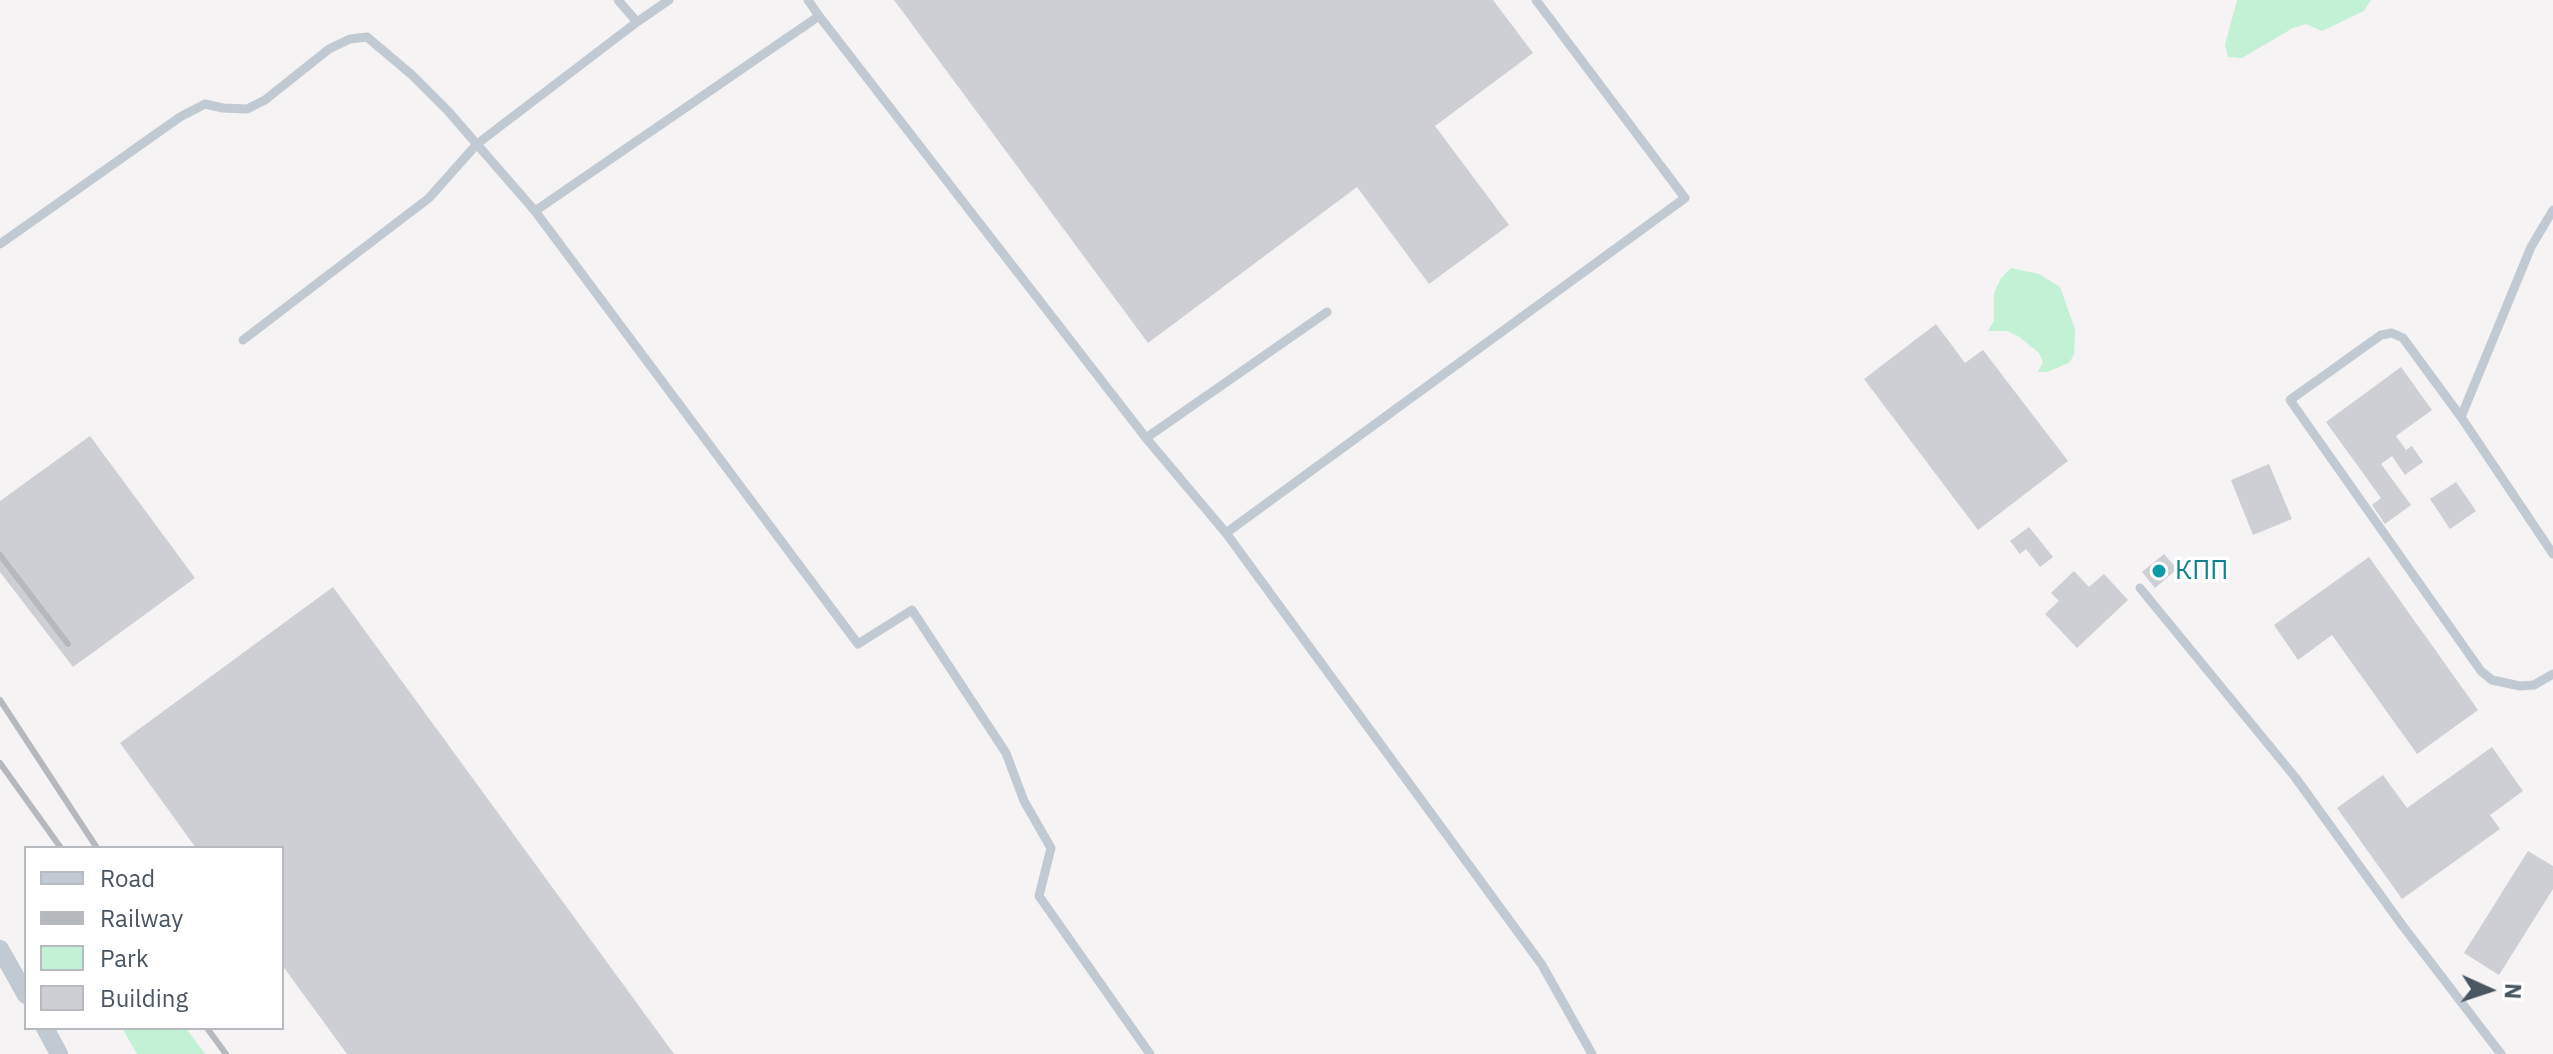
<!DOCTYPE html>
<meta charset="utf-8">
<style>
body{margin:0}
#map{position:relative;width:2553px;height:1054px;overflow:hidden;background:#f5f3f3;font-family:"IBM Plex Sans",sans-serif}
canvas{display:block}
.legend{position:absolute;left:24px;top:846px;width:260px;height:184px;box-sizing:border-box;background:#fff;border:2px solid #b7bbc0;margin:0;padding:10px 14px;list-style:none;font-size:24px;color:#4a5661}
.legend li{display:flex;align-items:center;gap:16px;height:40px}
.legend b{width:40px;border:2px solid #b7bbc0}
.north{position:absolute;left:2449px;top:950px;width:80px;height:80px;-webkit-text-stroke:6px #fff;paint-order:stroke;rotate:93deg;font-size:22px;font-weight:700;line-height:32px;text-align:center;color:#4a5661}
.north::after{content:'';display:block;margin:auto;width:28px;height:36px;background:#4a5661;clip-path:polygon(50% 0,100% 100%,50% 72%,0 100%)}
</style>
<div id="map">
<canvas width="2553" height="1054"></canvas>
<ul class="legend">
<li><b style="height:10px;background:#c1cad2"></b>Road</li>
<li><b style="height:10px;background:#b5b8bd"></b>Railway</li>
<li><b style="height:22px;background:#c3f1d5"></b>Park</li>
<li><b style="height:22px;background:#cdcfd5"></b>Building</li>
</ul>
<div class="north">N</div>
</div>
<script>
const g = document.querySelector('canvas').getContext('2d');
g.lineJoin = 'round';
function fillPath(path, color) { g.fillStyle = color; g.fill(path, 'evenodd'); }
const toPath = rows => new Path2D(rows.map(r => 'M' + r).join(''));
function stroke(path, color, width, dash) { g.strokeStyle = color; g.lineWidth = width; g.lineCap = dash ? 'butt' : 'round'; g.setLineDash(dash || []); g.stroke(path); }
function write(font, color, halo, rows, align = 'center') {
  g.font = font + ' "IBM Plex Sans",sans-serif'; g.lineWidth = 7; g.setLineDash([]); g.textBaseline = 'middle'; g.strokeStyle = halo; g.fillStyle = color; for (const [text, x, y, turn = 0] of rows) {
    g.save(); g.translate(x, y); g.rotate((+turn || 0) * Math.PI / 180); g.textAlign = isNaN(turn) ? turn : align; if (halo) g.strokeText(text, 0, 0); g.fillText(text, 0, 0); g.restore();
  }
}
const green = toPath([
 [2237,0,2371,0,2364,11,2322,31,2306,24,2293,28,2242,58,2228,57,2225,45],
 [2011,268,2039,274,2060,287,2075,329,2074,355,2069,363,2047,372,2038,372,2043,362,2039,353,2018,336,2007,331,1988,331,1994,321,1994,293,2001,278],
 [122,1028,186,1028,205,1054,137,1054]
]);
const building = toPath([
 [894,0,1493,0,1533,53,1435,126,1509,225,1429,284,1357,187,1148,343],
 [1936,324,1965,363,1983,350,2068,461,1978,530,1864,379],
 [2401,367,2432,410,2396,436,2406,450,2412,446,2423,462,2405,475,2392,456,2381,464,2411,505,2385,524,2372,505,2381,498,2326,422],
 [90,436,195,578,73,667,0,572,0,501],
 [2269,464,2292,519,2253,535,2231,480],
 [2456,482,2476,511,2450,529,2430,499],
 [2029,527,2053,557,2040,567,2026,549,2020,554,2010,541],
 [2164,554,2177,569,2155,588,2142,572],
 [2369,557,2478,710,2417,754,2332,635,2298,660,2274,625],
 [2074,571,2089,587,2104,574,2128,600,2077,648,2045,614,2059,601,2051,593],
 [333,587,674,1054,347,1054,282,965,282,848,196,848,120,743],
 [2492,747,2523,791,2490,815,2500,829,2402,899,2337,808,2383,775,2407,808],
 [2528,851,2553,866,2553,889,2499,975,2464,953]
]);
const lane = toPath([
 [808,0,819,16],
 [637,22,669,0],
 [2553,210,2531,247,2461,417,2403,338,2392,333,2381,335,2290,400,2481,671,2492,680,2520,686,2534,685,2553,674],
 [0,244,180,117,205,104,223,108,247,109,265,100,329,49,350,39,367,37,412,75,448,111,535,211],
 [243,340,429,198,477,144,637,22,618,0],
 [2461,417,2553,554],
 [1146,438,1327,312],
 [1226,533,1685,198,1536,0],
 [2140,588,2295,777,2402,925,2501,1054],
 [1150,1054,1039,896,1051,848,1024,801,1006,753,912,610,858,644,535,211,819,16,1146,438,1226,533,1542,965,1592,1054]
]);
const street = toPath([
 [0,949,26,995],
 [45,1028,59,1054]
]);
const rail = toPath([
 [0,555,68,644],
 [0,700,97,848],
 [0,763,61,848],
 [207,1028,226,1054]
]);
const markers = [
 [2159,571,8,"#0f9aa8"]
];
const cultureNames = [
 ["КПП",2175,571]
];
fillPath(green, '#c3f1d5');
fillPath(building, '#cdcfd5');
stroke(lane, '#c1cad2', 9);
stroke(street, '#c1cad2', 18);
stroke(rail, '#b5b8bd', 6);
for (const [x, y, r, color] of markers) { const dot = new Path2D(); dot.arc(x, y, r, 0, 2 * Math.PI); g.fillStyle = color; g.fill(dot); stroke(dot, '#fff', 3); }
write('26px', '#0d838f', '#fff', cultureNames, 'left');
</script>
